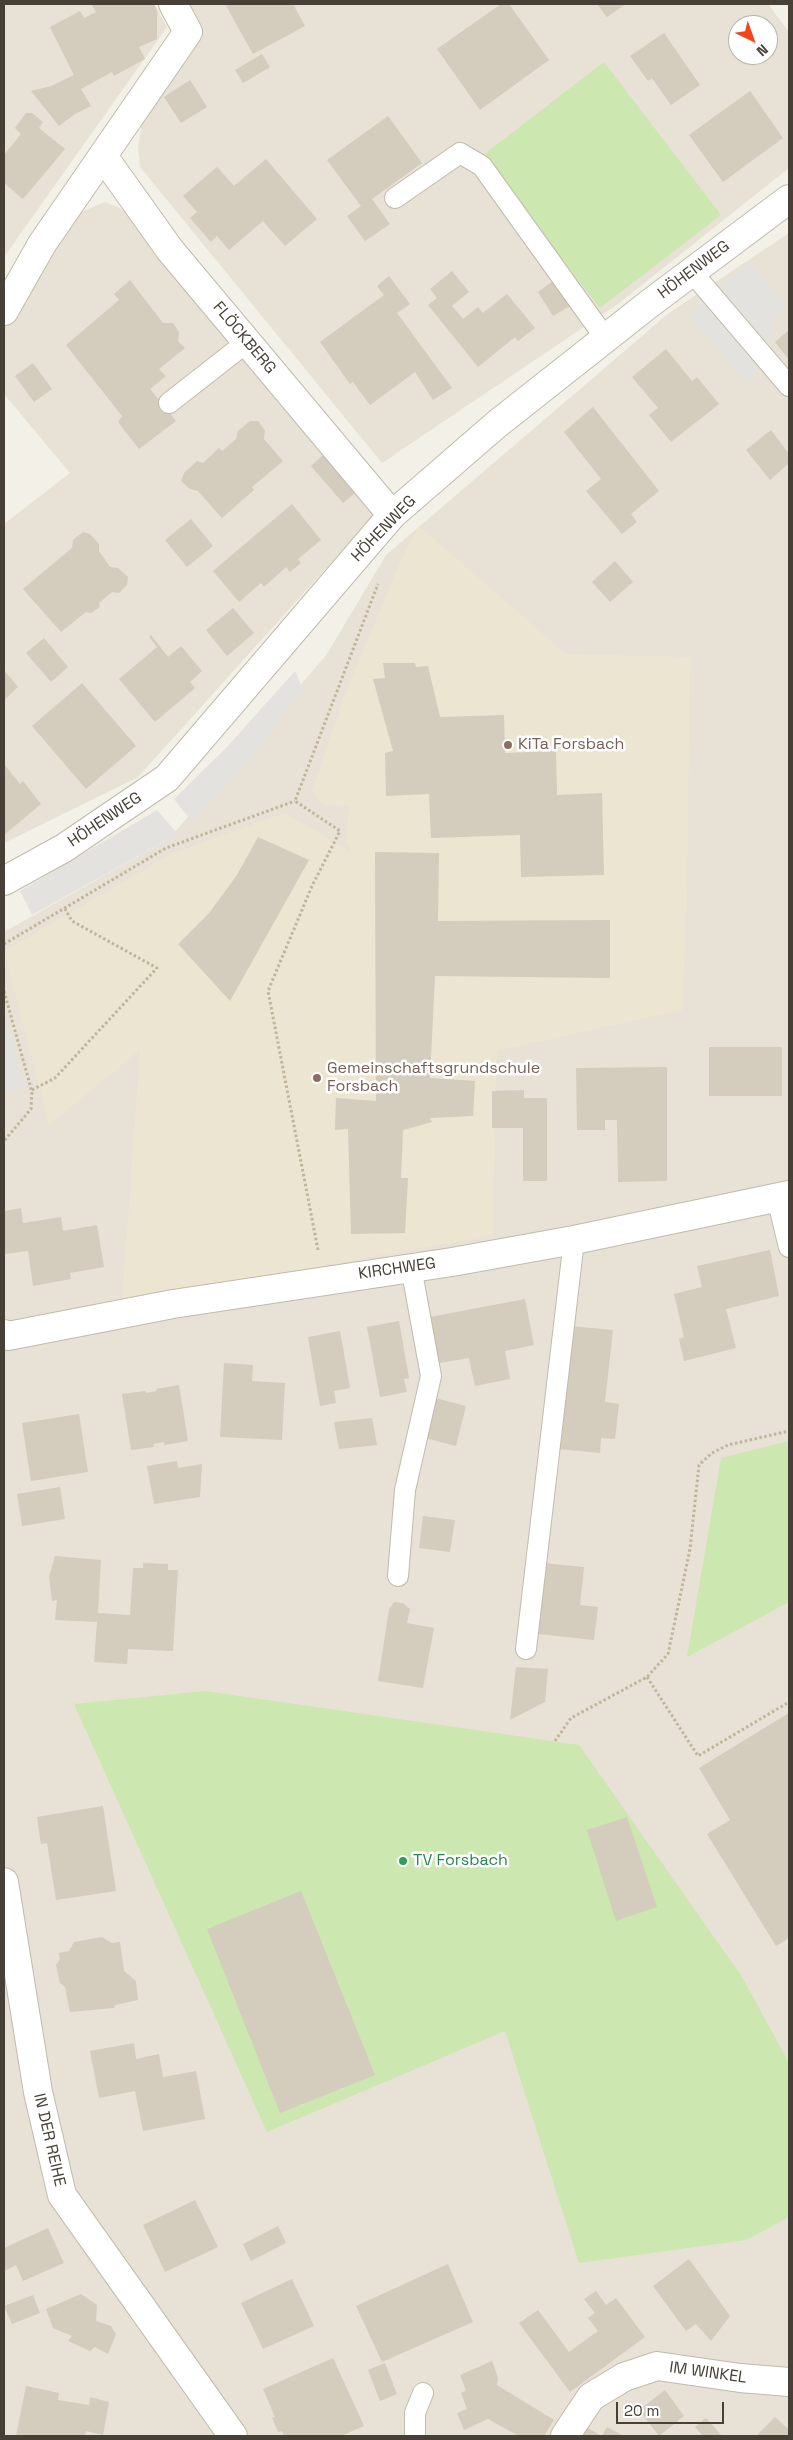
<!DOCTYPE html>
<meta charset="utf-8">
<style>
body{margin:0}
#map{position:relative;width:793px;height:2440px;overflow:hidden;background:#f3f0e7;font-family:"Space Grotesk",sans-serif}
canvas{display:block}
.frame{position:absolute;inset:0;border:5px solid #464036;pointer-events:none}
.north{position:absolute;left:728px;top:15px;width:50px;height:50px;box-sizing:border-box;background:#fff;border:1px solid #b5b3af;border-radius:50%;rotate:138deg;font-size:14px;font-weight:700;line-height:20px;text-align:center;color:#464036}
.north::after{content:'';display:block;margin:auto;width:18px;height:22px;background:#f6441a;clip-path:polygon(50% 0,100% 100%,50% 72%,0 100%)}
.scale{position:absolute;left:616px;top:2402px;width:108px;height:22px;box-sizing:border-box;border:2px solid #464036;border-top:0;padding-left:6px;font-size:15px;line-height:18px;white-space:nowrap;color:#464036;-webkit-text-stroke:4px #fff;paint-order:stroke}
</style>
<div id="map">
<canvas width="793" height="2440"></canvas>
<div class="frame"></div>
<div class="north">N</div>
<div class="scale">20 m</div>
</div>
<script>
const g = document.querySelector('canvas').getContext('2d');
g.lineJoin = 'round';
function fillPath(path, color) { g.fillStyle = color; g.fill(path, 'evenodd'); }
const toPath = rows => new Path2D(rows.map(r => 'M' + r).join(''));
function stroke(path, color, width, dash) { g.strokeStyle = color; g.lineWidth = width; g.lineCap = dash ? 'butt' : 'round'; g.setLineDash(dash || []); g.stroke(path); }
function write(font, color, halo, rows, align = 'center') {
  g.font = font + ' "Space Grotesk",sans-serif'; g.lineWidth = 5; g.setLineDash([]); g.textBaseline = 'middle'; g.strokeStyle = halo; g.fillStyle = color; for (const [text, x, y, turn = 0] of rows) {
    g.save(); g.translate(x, y); g.rotate((+turn || 0) * Math.PI / 180); g.textAlign = isNaN(turn) ? turn : align; if (halo) g.strokeText(text, 0, 0); g.fillText(text, 0, 0); g.restore();
  }
}
const residential = toPath([
 [4,4,154,4,167,27,4,257],
 [185,4,768,4,789,32,789,168,618,304,382,463,140,167,138,147,142,124,201,36],
 [738,25,768,25,768,55,738,55],
 [105,202,127,211,375,514,138,777,4,843,4,524,70,473,4,394,4,315,79,213],
 [789,233,789,2436,4,2436,4,932,169,839,327,654,386,555,669,313]
]);
const education = toPath([
 [419,526,566,654,690,657,687,899,682,1010,497,1051,493,1235,122,1302,140,1050,49,1125,4,951,173,853,285,813,351,852,346,841,349,806,324,805,312,791,343,700,400,562]
]);
const green = toPath([
 [604,62,721,215,600,308,482,156],
 [789,1441,789,1602,687,1657,721,1458],
 [205,1691,579,1745,742,1977,789,2063,789,2217,746,2240,579,2263,505,2031,267,2132,74,1704]
]);
const parking = toPath([
 [750,262,788,308,772,322,765,364,746,381,688,315],
 [295,671,303,689,252,756,192,822,174,799,226,748],
 [157,810,178,834,32,915,20,891],
 [4,1010,26,1087,4,1094]
]);
const building = toPath([
 [95,4,154,4,157,10,157,39,139,47,145,59,114,76,112,72,81,89,91,106,75,114,59,126,31,91,51,86,74,75,50,27,80,11,84,18,96,12,92,5],
 [225,4,293,4,305,26,253,54],
 [501,4,509,4,549,60,480,110,437,49],
 [597,4,626,4,607,17],
 [664,33,700,85,671,105,652,78,648,81,630,56],
 [262,54,270,67,243,83,235,70],
 [190,80,207,107,181,123,164,97],
 [750,91,783,138,723,182,689,135],
 [26,113,32,113,43,122,39,128,65,149,23,199,4,183,4,155,21,134,15,128],
 [388,116,422,163,372,199,390,224,365,241,347,216,361,206,327,160],
 [266,159,317,219,285,246,263,221,229,250,217,236,211,242,190,218,197,212,183,196,217,167,234,186],
 [452,271,469,292,452,306,463,319,478,307,483,313,507,294,535,328,518,341,515,337,478,367,428,305,437,298,430,289],
 [389,276,410,304,397,313,452,388,433,400,415,372,370,405,353,382,350,384,320,342,384,295,377,286],
 [130,280,163,323,173,323,179,332,178,341,185,348,159,369,166,376,150,389,176,421,139,449,118,422,122,416,66,345,119,300,114,294],
 [553,281,570,306,553,316,538,292],
 [789,330,789,360,775,342],
 [666,349,692,381,697,377,719,404,671,442,649,415,658,408,632,377],
 [33,363,52,389,34,402,15,376],
 [593,407,659,491,631,514,637,522,622,534,586,491,601,479,564,432],
 [250,421,258,421,265,431,264,439,283,461,252,487,254,490,222,518,198,491,190,489,181,481,184,473,197,461,203,463,219,448,222,451,236,439,238,431],
 [771,430,789,454,789,463,770,480,746,450],
 [323,455,355,493,343,503,311,466],
 [292,504,321,540,298,559,301,563,290,572,286,567,264,587,261,583,239,602,213,571],
 [191,519,213,546,187,567,165,540],
 [83,532,90,534,99,544,99,551,110,567,118,568,128,577,127,585,119,593,112,592,99,603,100,607,91,613,86,612,61,632,23,589,72,548,73,540],
 [615,561,633,582,610,602,592,582],
 [233,608,254,633,227,656,206,630],
 [151,635,168,657,181,646,202,671,190,682,195,688,155,722,119,679,157,647,149,637],
 [44,638,68,667,51,682,26,653],
 [383,663,415,663,416,667,428,666,440,717,504,715,505,753,556,751,557,795,602,793,604,875,521,877,520,835,431,838,429,794,386,796,385,753,393,751,373,679,385,678],
 [4,670,18,687,4,700],
 [82,683,136,746,86,789,32,726],
 [4,764,20,784,23,781,41,804,4,835],
 [258,837,309,860,230,1001,178,944,210,912,237,875],
 [375,852,439,853,438,921,610,920,610,978,435,976,430,1078,475,1081,473,1116,430,1118,432,1122,403,1130,401,1178,408,1178,405,1233,351,1234,348,1129,335,1130,336,1098,376,1101],
 [709,1047,782,1047,782,1096,709,1096],
 [667,1067,667,1181,618,1182,617,1120,605,1120,605,1130,577,1130,576,1068],
 [524,1090,524,1098,547,1098,547,1181,523,1181,523,1128,492,1128,492,1091],
 [21,1208,23,1223,61,1217,63,1231,97,1225,104,1267,70,1273,71,1279,33,1286,28,1251,4,1254,4,1211],
 [770,1250,779,1296,726,1309,736,1348,684,1361,679,1339,684,1337,674,1294,702,1287,697,1266],
 [525,1299,534,1345,505,1351,510,1379,475,1386,469,1358,439,1363,430,1317],
 [399,1321,409,1378,404,1379,407,1392,380,1397,367,1327],
 [570,1326,613,1330,605,1402,619,1404,615,1439,601,1438,600,1453,558,1449],
 [340,1331,350,1388,334,1391,336,1403,320,1406,308,1337],
 [224,1363,253,1365,252,1381,285,1383,282,1440,220,1437],
 [179,1385,188,1441,164,1445,164,1442,153,1444,154,1447,131,1450,122,1394,145,1391,146,1393,157,1391,156,1389],
 [435,1398,466,1406,456,1446,425,1438],
 [79,1414,88,1472,31,1481,22,1423],
 [372,1418,377,1445,339,1449,334,1422],
 [177,1461,178,1468,202,1464,200,1497,154,1504,147,1466],
 [60,1487,65,1519,22,1526,17,1494],
 [423,1516,455,1520,450,1552,419,1548],
 [55,1556,101,1560,98,1613,130,1615,133,1568,143,1568,143,1563,168,1564,168,1570,178,1570,173,1651,128,1649,127,1664,94,1662,97,1622,55,1620,57,1600,52,1601,49,1577],
 [543,1563,584,1567,580,1605,598,1607,594,1640,538,1634],
 [394,1602,403,1603,410,1609,407,1623,434,1628,423,1688,378,1681,389,1609],
 [516,1667,548,1669,545,1702,510,1720],
 [789,1713,789,1938,776,1946,707,1834,730,1820,699,1768],
 [103,1806,116,1891,56,1900,47,1843,41,1844,37,1817],
 [627,1817,657,1907,616,1921,587,1830],
 [301,1891,375,2075,280,2113,207,1929],
 [102,1937,112,1943,120,1942,124,1971,136,1981,138,2000,115,2005,114,2008,70,2012,65,1987,60,1983,56,1965,60,1959,59,1953,69,1951,74,1942],
 [134,2043,136,2059,159,2054,163,2077,196,2071,205,2119,143,2131,135,2091,99,2098,90,2051],
 [195,2200,218,2247,165,2272,143,2225],
 [278,2226,286,2243,251,2261,243,2244],
 [48,2228,64,2263,23,2281,16,2265,4,2271,4,2248],
 [689,2259,730,2316,711,2341,696,2324,686,2331,653,2286],
 [448,2264,473,2322,382,2362,356,2306],
 [292,2279,314,2326,263,2349,241,2303],
 [596,2291,606,2305,616,2298,645,2337,570,2392,519,2323,538,2310,569,2352,598,2331,588,2318,595,2313,584,2299],
 [81,2294,97,2305,96,2321,111,2326,116,2334,108,2354,95,2347,90,2351,68,2341,72,2336,53,2328,46,2309],
 [33,2295,40,2313,12,2324,4,2306],
 [333,2358,364,2426,341,2436,284,2436,282,2431,278,2432,272,2418,275,2417,263,2389],
 [492,2361,498,2378,497,2385,554,2420,544,2436,519,2436,488,2419,464,2430,457,2413,467,2409,461,2393,466,2391,460,2375],
 [385,2363,397,2394,380,2401,368,2370],
 [26,2386,59,2393,58,2400,89,2405,90,2397,109,2402,103,2435,86,2431,85,2436,16,2436],
 [665,2390,684,2416,659,2436,639,2410],
 [775,2417,787,2428,789,2425,789,2436,756,2436],
 [706,2418,722,2436,703,2436,695,2427],
 [584,2426,602,2436,607,2427,624,2436,578,2436]
]);
const path = toPath([
 [4,944,166,848,295,801],
 [4,991,32,1092,31,1109,4,1141],
 [32,1090,55,1078,157,968,72,921,65,909],
 [318,1250,268,991,312,886,340,831,295,801,378,584],
 [647,1677,698,1756,789,1702],
 [555,1741,571,1718,647,1677,668,1654,690,1549,699,1465,712,1453,728,1445,789,1431]
]);
const service = toPath([
 [395,198,460,153,482,166,606,339],
 [691,271,789,386],
 [169,403,247,342],
 [777,1198,789,1247],
 [398,1576,405,1490,431,1376,411,1267],
 [526,1649,574,1240],
 [415,2436,415,2413,423,2393]
]);
const minor = toPath([
 [103,156,170,250,392,515],
 [4,311,42,244,188,32,173,4],
 [4,881,64,848,167,778,392,515,497,424,649,304,789,199],
 [4,1334,8,1336,173,1304,452,1262,574,1240,789,1195],
 [4,1882,38,2092,62,2195,233,2436],
 [565,2436,591,2397,624,2377,657,2366,740,2378,789,2382]
]);
const markers = [
 [508,745,5,"#8d6e63"],
 [317,1078,5,"#8d6e63"],
 [403,1861,5,"#2e9e5b"]
];
const streetNames = [
 ["HÖHENWEG",694,270,-37],
 ["FLÖCKBERG",244,338,50],
 ["HÖHENWEG",384,529,-46],
 ["HÖHENWEG",105,820,-34],
 ["KIRCHWEG",397,1269,-8],
 ["IN DER REIHE",49,2140,77],
 ["IM WINKEL",708,2373,8]
];
const educationNames = [
 ["KiTa Forsbach",518,745],
 ["Gemeinschaftsgrundschule",327,1069],
 ["Forsbach",327,1087]
];
const leisureNames = [
 ["TV Forsbach",413,1861]
];
fillPath(residential, '#e7e2d5');
fillPath(education, '#ece5d1');
fillPath(green, '#cce7b0');
fillPath(parking, '#e4e2de');
fillPath(building, '#d4ccbc');
stroke(service, '#c1bbac', 22);
stroke(minor, '#c1bbac', 30);
stroke(path, '#c0b49b', 3, [2.5, 2.5]);
stroke(service, '#fff', 20);
stroke(minor, '#fff', 28);
for (const [x, y, r, color] of markers) { const dot = new Path2D(); dot.arc(x, y, r, 0, 2 * Math.PI); g.fillStyle = color; g.fill(dot); stroke(dot, '#fff', 2); }
write('16px', '#464036', '#fff', streetNames);
write('16px', '#785e54', '#fff', educationNames, 'left');
write('16px', '#27864d', '#fff', leisureNames, 'left');
</script>
